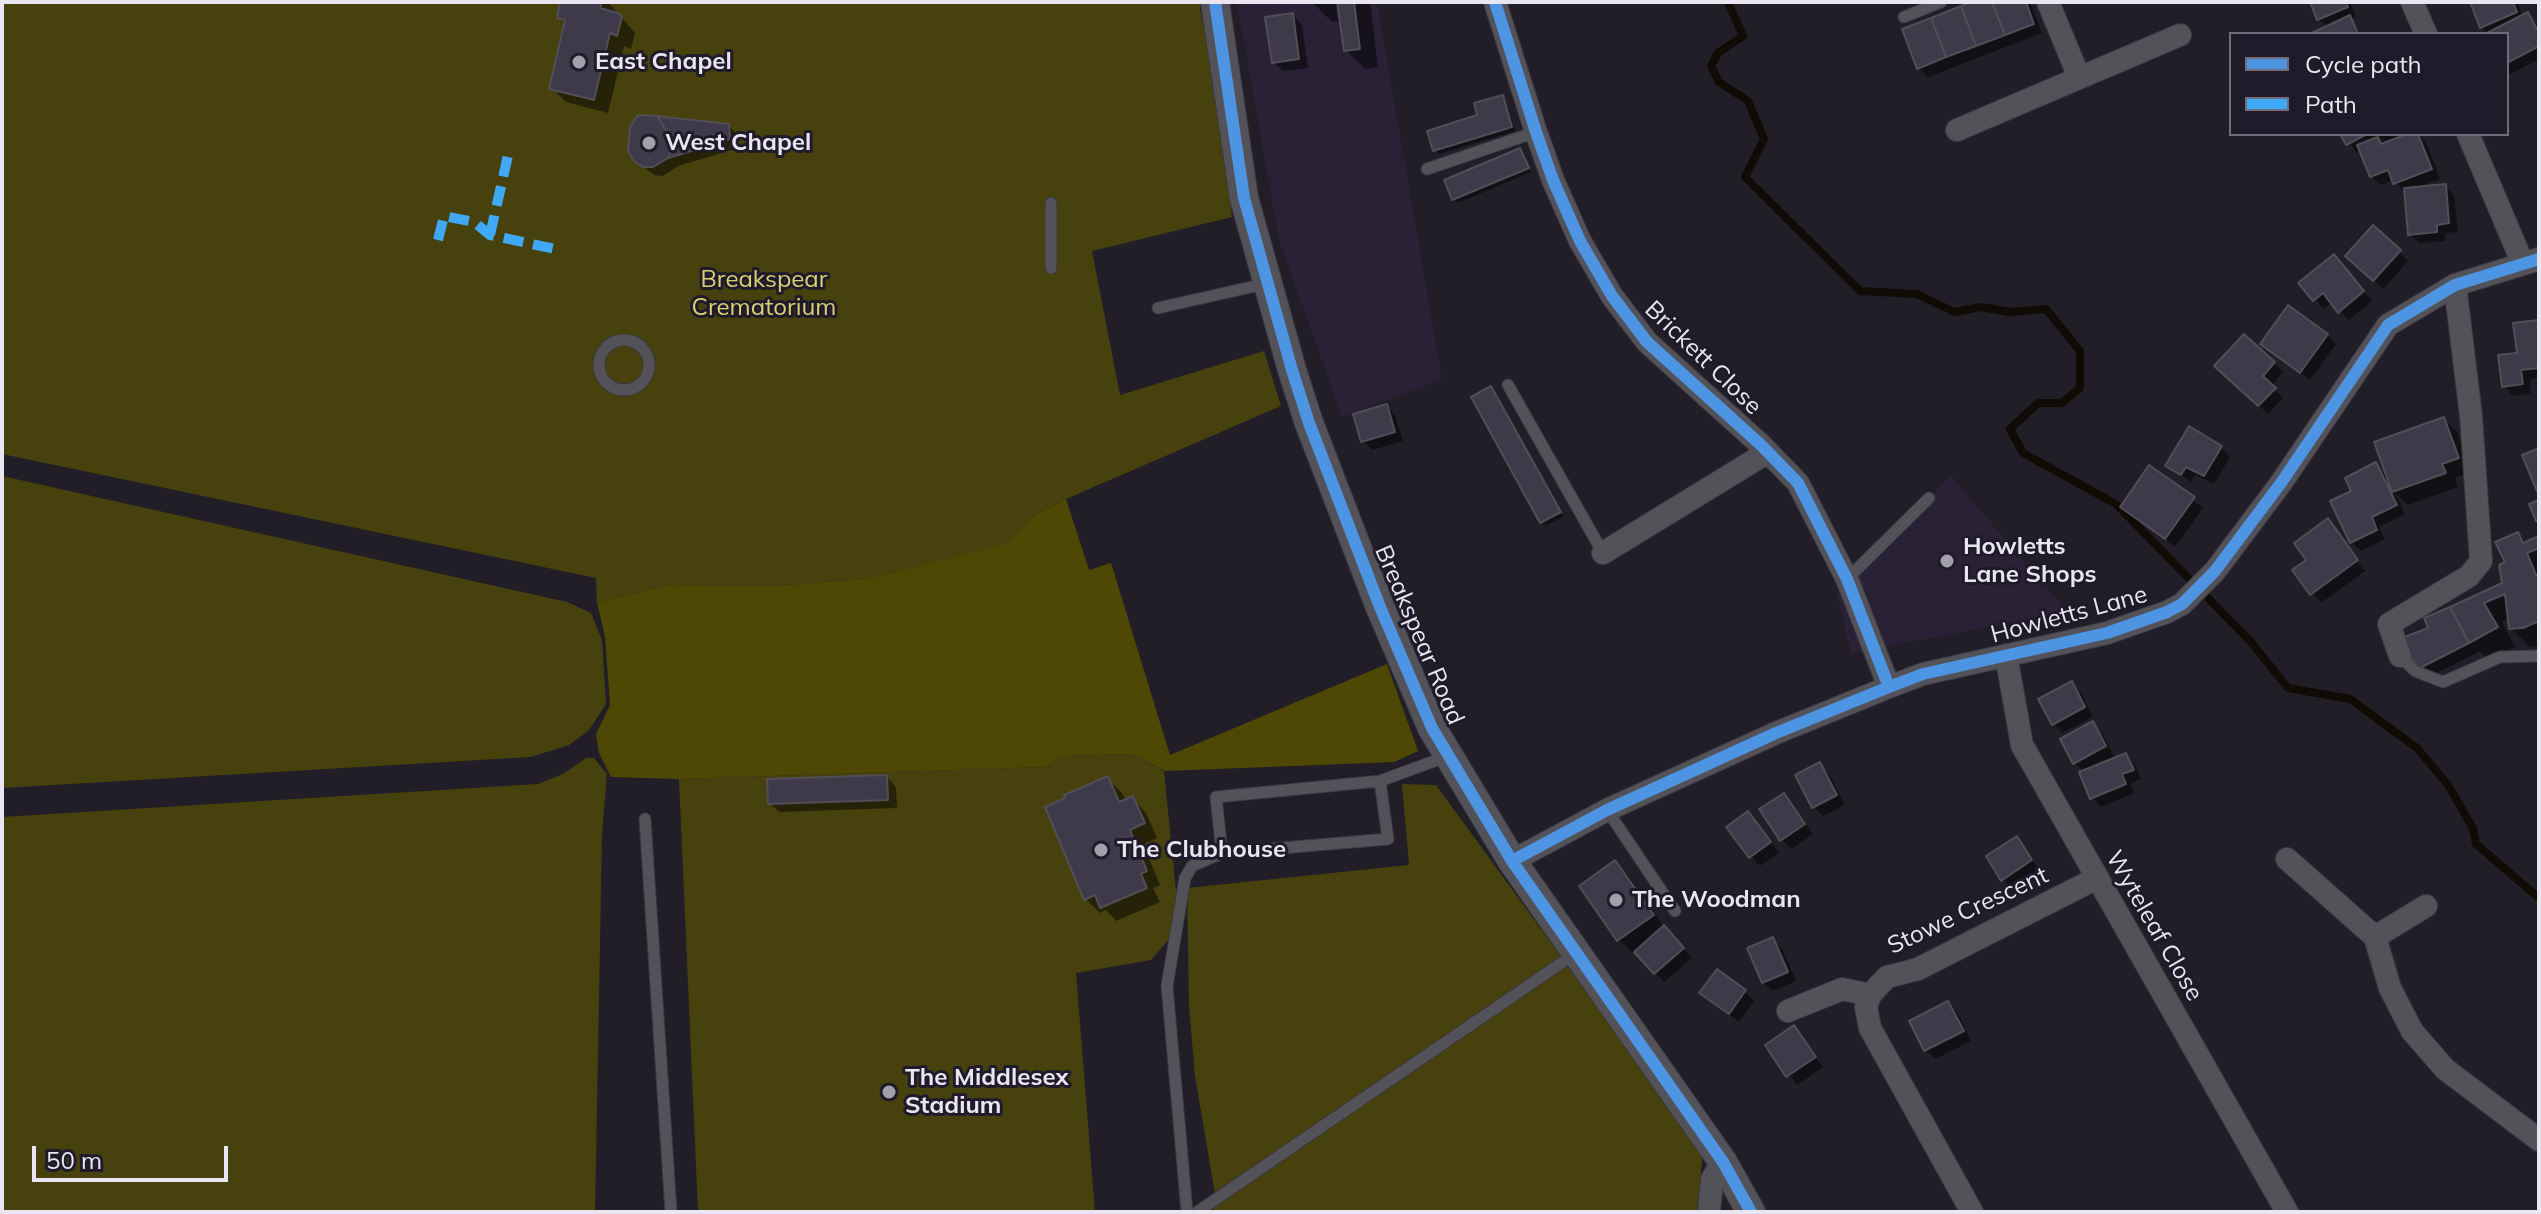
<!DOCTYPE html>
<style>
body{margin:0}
#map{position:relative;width:2541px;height:1214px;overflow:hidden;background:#211e28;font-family:Mulish,sans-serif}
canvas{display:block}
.frame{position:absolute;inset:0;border:4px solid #e9e6f2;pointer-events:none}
.legend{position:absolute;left:2229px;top:32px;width:280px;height:104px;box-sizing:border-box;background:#201b2b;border:2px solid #706c7b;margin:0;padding:10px 14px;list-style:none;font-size:24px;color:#e9e6f2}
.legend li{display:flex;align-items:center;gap:16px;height:40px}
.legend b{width:40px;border:2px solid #706c7b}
.scale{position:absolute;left:32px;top:1146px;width:196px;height:36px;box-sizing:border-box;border:4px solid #e9e6f2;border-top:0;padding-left:10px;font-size:24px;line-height:28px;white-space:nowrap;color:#e9e6f2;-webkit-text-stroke:6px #201b2b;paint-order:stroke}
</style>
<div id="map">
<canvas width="2541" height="1214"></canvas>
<div class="frame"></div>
<ul class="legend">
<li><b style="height:10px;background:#4d94e3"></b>Cycle path</li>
<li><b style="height:10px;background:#3fa9f5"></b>Path</li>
</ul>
<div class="scale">50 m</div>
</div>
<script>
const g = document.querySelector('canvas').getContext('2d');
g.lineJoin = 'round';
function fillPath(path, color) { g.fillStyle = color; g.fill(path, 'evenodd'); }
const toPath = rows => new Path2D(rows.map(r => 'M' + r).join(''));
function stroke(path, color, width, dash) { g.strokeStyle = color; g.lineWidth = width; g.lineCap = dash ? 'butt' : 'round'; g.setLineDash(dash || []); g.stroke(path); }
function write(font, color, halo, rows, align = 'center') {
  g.font = font + ' Mulish,sans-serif'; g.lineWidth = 6; g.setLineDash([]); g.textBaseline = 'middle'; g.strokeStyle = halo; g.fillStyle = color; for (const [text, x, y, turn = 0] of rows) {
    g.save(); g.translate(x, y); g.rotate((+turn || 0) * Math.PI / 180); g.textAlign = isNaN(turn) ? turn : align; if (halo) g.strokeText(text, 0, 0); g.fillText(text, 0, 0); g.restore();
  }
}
const built = toPath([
 [1237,2,1377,2,1442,379,1342,417,1279,240],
 [1951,476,2068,612,1851,653,1837,594]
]);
const green = toPath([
 [2,2,1199,2,1220,112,1232,217,1092,251,1120,395,1264,351,1281,406,1066,499,1035,515,1007,543,865,579,773,586,670,585,597,602,596,578,2,454],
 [2,476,567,602,591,613,602,640,606,704,589,730,569,745,531,757,2,788],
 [1131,754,1164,771,1177,901,1171,937,1151,960,1076,973,1095,1212,698,1212,679,779,1045,767,1063,756],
 [586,758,594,758,607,774,602,834,595,1212,2,1212,2,817,538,784,563,774],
 [1402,784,1436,785,1703,1151,1697,1212,1212,1212,1216,1200,1195,1076,1189,1006,1187,888,1409,865]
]);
const forest = toPath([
 [1066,499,1089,570,1111,563,1170,755,1387,664,1418,751,1394,762,1165,771,1131,754,1063,756,1045,767,679,779,611,777,599,753,596,734,610,705,605,637,597,602,670,585,773,586,865,579,1007,543,1035,515]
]);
const shadow = toPath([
 [562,2,608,2,635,33,631,49,624,46,608,113,566,102,552,88,566,25,559,17],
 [1304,2,1370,2,1378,67,1365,69,1346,50,1342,21,1332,22,1313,3],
 [1978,2,2030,2,2042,33,1928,77,1919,68],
 [2312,2,2350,2,2356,17,2350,19,2361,34,2314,34,2328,28,2319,19],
 [2472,2,2517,2,2523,17,2528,14,2539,27,2539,59,2507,76,2507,34,2489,34,2482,27],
 [1293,15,1302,25,1308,68,1283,71,1273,62],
 [1502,97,1506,101,1515,131,1439,154,1435,150],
 [728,125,737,135,738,148,678,166,663,176,654,175,635,160],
 [2343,134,2405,134,2406,137,2418,134,2426,142,2440,179,2416,188,2445,186,2454,195,2458,232,2445,233,2445,241,2419,243,2410,234,2406,191,2404,192,2394,180,2381,185,2371,176,2362,151,2357,153],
 [1520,150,1531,172,1458,203,1454,199],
 [2374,228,2408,261,2383,289,2357,265],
 [2343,266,2372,301,2349,320,2332,302,2324,309,2301,283],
 [2539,322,2539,378,2530,379,2531,393,2513,396,2504,386],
 [2327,335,2336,344,2310,380,2272,353],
 [2274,363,2283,372,2271,386,2283,398,2268,414,2226,375],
 [1495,393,1563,517,1546,526,1474,398],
 [1386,406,1395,415,1403,441,1372,450,1363,441],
 [2443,419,2458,433,2471,472,2455,478,2458,487,2408,505,2394,492,2405,514,2379,527,2385,539,2361,551,2352,542,2354,491,2376,465,2389,479],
 [2190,429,2221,448,2230,457,2214,484,2195,475,2191,482,2168,465],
 [2150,468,2203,508,2175,547,2122,507],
 [2328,521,2363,569,2366,570,2321,603,2295,571,2309,561],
 [2518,534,2527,543,2539,538,2539,646,2530,647,2511,628,2510,618,2502,622,2515,647,2489,660,2480,651,2429,677,2419,668,2430,629,2505,584,2507,563],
 [2072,684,2081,693,2093,717,2062,733,2053,723],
 [2093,724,2102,733,2114,756,2106,760,2107,763,2126,755,2135,764,2141,779,2130,784,2134,793,2101,807,2092,797,2084,772,2075,763],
 [1820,765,1829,774,1845,805,1823,816,1814,807],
 [887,777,896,787,897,808,779,812,770,803],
 [1108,779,1122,793,1126,801,1132,798,1146,813,1157,838,1143,844,1160,885,1153,888,1160,902,1116,921,1106,910,1100,913,1086,899],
 [1784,795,1813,834,1791,849,1782,839],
 [1748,813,1779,852,1760,866,1751,856],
 [2016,839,2040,870,2012,888,2003,879],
 [1615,863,1629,877,1667,931,1692,958,1664,982,1636,951,1633,953,1619,939],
 [1773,940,1782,949,1796,981,1772,991,1763,982],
 [1745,992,1754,1001,1739,1022,1711,1001],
 [1948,1003,1957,1012,1971,1041,1935,1059,1926,1050,1911,1022],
 [1793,1027,1823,1067,1797,1085,1767,1045]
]);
const stream = toPath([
 [1728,2,1743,36,1718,53,1711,66,1719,82,1748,101,1764,139,1745,177,1860,291,1917,294,1954,312,1981,307,2010,312,2046,309,2080,351,2080,388,2062,403,2038,403,2010,429,2023,453,2116,504,2251,642,2288,688,2350,699,2417,748,2448,785,2473,828,2476,844,2539,898]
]);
const building = toPath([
 [560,2,602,2,600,8,618,13,622,17,617,36,610,33,594,100,549,89,565,20,557,18,560,2],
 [1337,2,1354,2,1360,49,1344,51,1337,2],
 [1972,2,1992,2,2005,35,1976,46,1961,6,1972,2],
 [1992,2,2026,2,2034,24,2005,35,1992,2],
 [2310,2,2346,2,2348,7,2317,20,2310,2],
 [2470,2,2513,2,2517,12,2480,28,2470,2],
 [1961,6,1976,46,1946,57,1931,18,1961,6],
 [2528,12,2539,33,2539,46,2507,63,2507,34,2487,33,2528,12],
 [1293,13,1299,59,1272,63,1265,17,1293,13],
 [2350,15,2358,34,2312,34,2312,33,2350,15],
 [1931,18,1946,57,1917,69,1902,29,1931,18],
 [1503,95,1512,127,1433,151,1427,131,1477,115,1474,103,1503,95],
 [638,115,657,116,669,135,672,145,668,158,653,167,643,167,634,161,628,151,630,127,638,115],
 [657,116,729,124,730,139,668,158,672,145,669,135,657,116],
 [2340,134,2367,134,2346,145,2340,134],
 [2407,134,2418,134,2432,169,2393,184,2388,170,2370,177,2357,145,2378,137,2381,144,2407,134],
 [1520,148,1529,168,1452,200,1444,180,1520,148],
 [2446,184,2449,223,2437,225,2437,232,2408,235,2404,188,2446,184],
 [2373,225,2401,250,2373,281,2345,256,2373,225],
 [2334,254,2364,291,2338,313,2323,293,2313,301,2298,283,2334,254],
 [2288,305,2328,334,2300,373,2260,344,2288,305],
 [2539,320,2539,368,2521,370,2523,384,2502,387,2498,355,2517,353,2513,323,2539,320],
 [2244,334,2275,362,2263,376,2276,388,2258,406,2214,366,2244,334],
 [1491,386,1561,512,1540,523,1471,397,1491,386],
 [1387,404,1395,432,1361,442,1353,414,1387,404],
 [2444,417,2459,458,2442,464,2446,473,2392,492,2374,442,2444,417],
 [2189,426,2222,446,2204,476,2186,467,2181,475,2165,466,2189,426],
 [2539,448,2539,496,2522,455,2539,448],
 [2376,462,2397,505,2372,517,2377,530,2350,543,2330,501,2351,491,2345,478,2376,462],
 [2149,465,2195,497,2165,539,2120,507,2149,465],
 [2539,500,2539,521,2536,521,2529,504,2539,500],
 [2328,518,2358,560,2310,595,2292,570,2306,560,2294,543,2328,518],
 [2518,532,2523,543,2539,536,2539,548,2527,553,2536,575,2539,575,2539,621,2523,628,2509,629,2505,594,2484,603,2498,627,2469,643,2450,607,2502,583,2499,565,2505,562,2495,542,2518,532],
 [2450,607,2469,643,2418,669,2402,638,2428,628,2424,618,2450,607],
 [2072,681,2085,707,2052,725,2038,699,2072,681],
 [2093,721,2106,746,2073,764,2060,739,2093,721],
 [2126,753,2134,770,2122,774,2126,784,2090,799,2079,772,2126,753],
 [1820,762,1837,795,1812,808,1795,775,1820,762],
 [887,775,888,800,768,804,767,779,887,775],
 [1108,776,1119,802,1133,796,1145,823,1130,830,1147,871,1141,874,1147,888,1100,908,1095,895,1084,900,1045,807,1065,798,1064,795,1108,776],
 [1784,793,1805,824,1780,841,1759,809,1784,793],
 [1748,811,1771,842,1749,858,1726,827,1748,811],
 [2017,836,2032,860,2001,881,1986,856,2017,836],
 [1615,860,1654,915,1617,941,1579,886,1615,860],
 [1664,925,1684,948,1654,974,1634,952,1664,925],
 [1773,937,1788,972,1762,983,1747,948,1773,937],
 [1717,969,1746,990,1729,1014,1699,993,1717,969],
 [1948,1001,1964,1031,1924,1051,1909,1021,1948,1001],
 [1794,1025,1816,1057,1786,1077,1765,1045,1794,1025]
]);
const service = toPath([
 [1904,17,1941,2],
 [1427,169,1536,132],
 [1051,203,1051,268],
 [1158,308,1269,283],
 '599 365a25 25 0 1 1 50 0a25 25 0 1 1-50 0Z',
 [1508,385,1603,553],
 [1847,579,1929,498],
 [2400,656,2415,671,2443,682,2500,657,2539,656],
 [1607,810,1675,911],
 [645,819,671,1212],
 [1222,853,1388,839,1380,781],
 [1187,1212,1167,986,1185,878,1192,866,1222,853,1216,797,1380,781,1448,756],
 [1197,1212,1576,953]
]);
const minor = toPath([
 [1495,2,1536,132,1553,180,1580,241,1612,296,1647,342,1761,445,1798,483,1847,579,1889,687],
 [2048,2,2079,77],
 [2412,2,2426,34],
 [1957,130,2180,35],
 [2468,134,2523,264],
 [1603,553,1768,452],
 [2006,655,2022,745,2287,1212],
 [2400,656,2389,624,2469,576,2481,561,2471,416,2455,285],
 [2287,859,2375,937,2390,988,2412,1031,2445,1069,2539,1140],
 [1512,861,1607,810,1776,733,1889,687,1923,674,2107,633,2167,612,2182,604,2215,571,2281,483,2388,325,2455,285,2539,259],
 [2375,937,2426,906],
 [1788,1011,1842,989,1870,995],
 [1709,1212,1712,1179,1723,1162],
 [1972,1212,1870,1028,1866,1007,1870,995,1887,977,1918,969,2097,878]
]);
const tertiary = toPath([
 [1215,2,1244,198,1292,370,1309,423,1380,607,1432,728,1512,861,1723,1162,1751,1212]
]);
const quiet = toPath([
 [490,235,509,151],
 [438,240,444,216,474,222,490,235,555,249]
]);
const cycleway = toPath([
 [1215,2,1244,198,1292,370,1309,423,1380,607,1432,728,1512,861,1723,1162,1751,1212],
 [1495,2,1536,132,1553,180,1580,241,1612,296,1647,342,1761,445,1798,483,1847,579,1889,687],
 [1512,861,1607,810,1776,733,1889,687,1923,674,2107,633,2167,612,2182,604,2215,571,2281,483,2388,325,2455,285,2539,259]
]);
const markers = [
 [579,62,8,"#a3a0ab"],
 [649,143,8,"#a3a0ab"],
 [1947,561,8,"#a3a0ab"],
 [1101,850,8,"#a3a0ab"],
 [1616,900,8,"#a3a0ab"],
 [889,1092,8,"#a3a0ab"]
];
const poiNames = [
 ["East Chapel",595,62],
 ["West Chapel",665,143],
 ["Howletts",1963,547],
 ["Lane Shops",1963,575],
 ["The Clubhouse",1117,850],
 ["The Woodman",1632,900],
 ["The Middlesex",905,1078],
 ["Stadium",905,1106]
];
const parkNames = [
 ["Breakspear",764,280],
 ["Crematorium",764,308]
];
const streetNames = [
 ["Brickett Close",1703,358,44],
 ["Howletts Lane",2069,615,-15],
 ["Breakspear Road",1419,635,67],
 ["Stowe Crescent",1968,911,-25],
 ["Wyteleaf Close",2154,926,60]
];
fillPath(built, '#292237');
fillPath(green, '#47410e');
fillPath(forest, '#4f4805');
fillPath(shadow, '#0007');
stroke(stream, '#0e0c04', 8);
fillPath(building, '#3f3a49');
stroke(building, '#504e56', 2);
stroke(service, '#3b3941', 13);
stroke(minor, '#3b3941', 24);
stroke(tertiary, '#3b3941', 30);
stroke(service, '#545259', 11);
stroke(minor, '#545259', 22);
stroke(tertiary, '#545259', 28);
stroke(quiet, '#3fa9f5', 10, [20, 10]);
stroke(cycleway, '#4d94e3', 12);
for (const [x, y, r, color] of markers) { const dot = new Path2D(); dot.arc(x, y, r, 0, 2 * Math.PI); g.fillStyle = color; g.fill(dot); stroke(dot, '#201b2b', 3); }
write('bold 24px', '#e9e6f2', '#201b2b', poiNames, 'left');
write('24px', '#dad070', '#201b2b', parkNames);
write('24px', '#e9e6f2', '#201b2b', streetNames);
</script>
